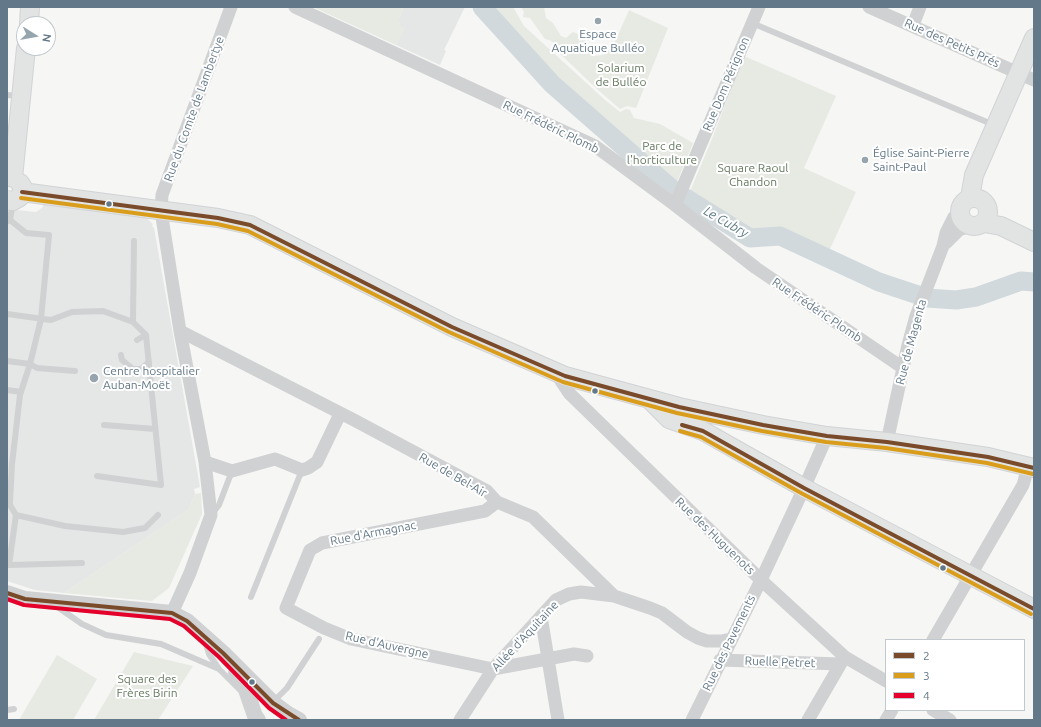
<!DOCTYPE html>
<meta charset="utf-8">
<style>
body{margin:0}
#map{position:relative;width:1041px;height:727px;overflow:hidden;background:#f6f6f5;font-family:Ubuntu,sans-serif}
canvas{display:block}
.frame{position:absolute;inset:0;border:8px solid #637888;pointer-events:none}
.legend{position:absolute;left:885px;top:639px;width:140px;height:72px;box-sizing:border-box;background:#fff;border:1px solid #c1c9cf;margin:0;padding:5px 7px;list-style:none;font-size:12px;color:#637888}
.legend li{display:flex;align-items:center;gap:8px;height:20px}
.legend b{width:20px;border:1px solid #c1c9cf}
.north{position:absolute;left:16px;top:16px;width:40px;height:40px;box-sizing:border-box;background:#fff;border:1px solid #c1c9cf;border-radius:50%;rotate:101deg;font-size:11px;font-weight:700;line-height:16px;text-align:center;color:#637888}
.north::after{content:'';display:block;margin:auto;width:14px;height:18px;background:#96a4ae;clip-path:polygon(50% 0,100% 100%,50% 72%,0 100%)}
</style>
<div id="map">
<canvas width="1041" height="727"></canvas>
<div class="frame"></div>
<ul class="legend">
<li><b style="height:5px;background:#7a4b2a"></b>2</li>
<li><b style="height:5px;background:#d99d1b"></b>3</li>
<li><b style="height:5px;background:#e4002b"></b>4</li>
</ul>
<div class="north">N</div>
</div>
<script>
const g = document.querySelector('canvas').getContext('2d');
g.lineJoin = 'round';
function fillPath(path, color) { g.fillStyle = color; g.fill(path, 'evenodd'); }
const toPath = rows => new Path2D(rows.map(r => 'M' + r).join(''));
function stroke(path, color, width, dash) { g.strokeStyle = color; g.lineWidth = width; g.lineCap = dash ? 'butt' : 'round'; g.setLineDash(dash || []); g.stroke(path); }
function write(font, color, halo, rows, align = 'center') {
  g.font = font + ' Ubuntu,sans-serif'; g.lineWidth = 4; g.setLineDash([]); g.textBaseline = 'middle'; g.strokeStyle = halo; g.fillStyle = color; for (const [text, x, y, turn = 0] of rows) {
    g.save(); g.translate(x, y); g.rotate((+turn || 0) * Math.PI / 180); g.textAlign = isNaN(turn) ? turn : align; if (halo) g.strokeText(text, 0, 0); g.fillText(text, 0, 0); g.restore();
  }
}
const built = toPath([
 [404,7,465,7,444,50,446,51,440,65,396,45,404,29,399,26,398,20],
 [44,204,143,215,153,224,152,226,154,228,200,487,194,489,195,494,189,509,64,593,35,590,7,581,7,209,36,212,42,208]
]);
const green = toPath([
 [313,7,404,7,398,20,400,21,400,26,404,29,396,45],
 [478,7,513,7,524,26,605,100,620,112,626,109,630,110,634,118,660,124,693,143,672,194,550,88],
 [521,7,544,7,546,18,553,23,561,36,566,38,573,32,578,34,579,41,585,40,590,52,594,56,603,55,612,48,615,49,617,45,614,44,629,10,668,28,636,108,627,106,620,109,597,89,555,49,553,42,549,40,545,39,530,18,523,17,524,12],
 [744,56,836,96,804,168,856,192,830,249,779,230,752,233,688,196,712,139],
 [201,493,202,514,169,588,152,601,64,593,189,509,195,494],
 [134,652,193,666,158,720,94,720],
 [57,655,97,679,73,720,19,720]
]);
const river = toPath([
 [482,7,552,84,673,190,750,238,780,236,879,282,927,298,956,300,976,297,1021,281,1034,282]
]);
const service = toPath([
 [752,23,994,125],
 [7,95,19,96],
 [10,220,26,233,49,235,41,319,30,364,20,395,12,464,10,502,10,505,16,515,9,565,82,563],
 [8,221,10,220,13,202],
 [7,314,51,320,72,312,103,311,133,322,146,335,161,485,97,476],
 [133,322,134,241],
 [137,340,146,335],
 [121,355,122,360,133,369,141,369,149,362],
 [7,361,30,364,37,368,75,371],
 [7,390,21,392],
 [104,425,155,429],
 [212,514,219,505,232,471],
 [16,515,65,526,123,532,145,528,158,515],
 [251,597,302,470],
 [56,606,82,624,106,635,161,644,219,669],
 [206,644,209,654,219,669,242,692],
 [273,702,287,688,319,639],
 [7,710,14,709]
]);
const minor = toPath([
 [295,7,595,146,675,205,756,268,903,368],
 [869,7,1034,80],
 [913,25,920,7],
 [675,205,759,7],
 [946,243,959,230,969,226],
 [180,331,354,420,487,491,497,502,533,517,614,596,650,608,662,613,687,632,698,638,707,641,721,641,731,639],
 [565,376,561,381,569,393,761,580,845,657,886,681],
 [887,442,908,345,916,316,943,246,946,233,954,217,959,214],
 [205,462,232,471,275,459,302,470,308,468,317,462,340,414],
 [497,502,485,511,322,543,310,550,286,608,324,628,351,639,493,669,574,654,587,656],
 [172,613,190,573,211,515,205,462,180,331,161,211,162,195,231,7],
 [541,616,558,720],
 [933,640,1023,485,1028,467],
 [720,660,840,664],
 [933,710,950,720],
 [460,720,493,669,556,600,569,594,581,592,614,596],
 [692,720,761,580,804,488,827,436],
 [808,720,844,658],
 [886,720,892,710]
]);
const tertiary = toPath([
 [7,593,25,599,172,613,187,621,223,653,273,703,288,714,299,720],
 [236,673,244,684,255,716,258,720]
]);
const secondary = toPath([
 [29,24,30,7],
 [13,178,26,48],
 [22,192,218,218,250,225,452,327,565,376,679,407,763,425,827,436,887,442,988,457,1034,468],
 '960 212a14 14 0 1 1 28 0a14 14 0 1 1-28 0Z',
 [971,198,971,192,974,175,1034,38],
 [7,200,13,201,20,197,23,188,20,183],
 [984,223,1001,226,1034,242],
 [649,399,669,419,703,431,804,488,1034,609]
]);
const bus1 = toPath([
 [22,192,218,218,250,225,452,327,565,376,679,407,763,425,827,436,887,442,988,457,1034,468],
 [682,425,703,431,804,488,1034,609],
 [7,593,25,599,172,613,187,621,223,653,273,703,299,720]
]);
const bus2 = toPath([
 [21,198,217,224,248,231,449,332,563,382,677,413,762,431,826,442,886,448,987,463,1033,474],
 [680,431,701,437,801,493,1031,614]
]);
const bus3 = toPath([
 [7,599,24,605,170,619,184,626,219,657,269,708,286,720]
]);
const markers = [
 [598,21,4,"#96a4ae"],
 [865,160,4,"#96a4ae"],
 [109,204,3.5,"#637888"],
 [94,378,5,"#96a4ae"],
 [595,391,3.5,"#637888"],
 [943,568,3.5,"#637888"],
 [252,682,3.5,"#637888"]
];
const poiNames = [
 ["Espace",598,34,"center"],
 ["Aquatique Bulléo",598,48,"center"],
 ["Église Saint-Pierre",873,153],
 ["Saint-Paul",873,167],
 ["Centre hospitalier",103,371],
 ["Auban-Moët",103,385]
];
const streetNames = [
 ["Rue des Petits Prés",952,43,24],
 ["Rue Dom Pérignon",726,84,-67],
 ["Rue du Comte de Lambertye",194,109,-70],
 ["Rue Frédéric Plomb",551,127,26],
 ["Rue Frédéric Plomb",817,310,34],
 ["Rue de Magenta",911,342,-75],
 ["Rue de Bel-Air",453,475,30],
 ["Rue d'Armagnac",373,533,-11],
 ["Rue des Huguenots",715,536,44],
 ["Allée d'Aquitaine",525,636,-47],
 ["Rue des Pavements",729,643,-64],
 ["Rue d'Auvergne",387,645,13],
 ["Ruelle Petret",780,662,2]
];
const parkNames = [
 ["Solarium",621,68],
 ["de Bulléo",621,82],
 ["Parc de",662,146],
 ["l'horticulture",662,160],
 ["Square Raoul",753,168],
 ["Chandon",753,182],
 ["Square des",147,679],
 ["Frères Birin",147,693]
];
const waterNames = [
 ["Le Cubry",726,222,30]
];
fillPath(built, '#e5e6e6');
fillPath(green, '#e6eae3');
stroke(river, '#d1d9dc', 19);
stroke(secondary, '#d1d3d5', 20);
stroke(service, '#d0d1d2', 6);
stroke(minor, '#d0d1d2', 13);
stroke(tertiary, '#d0d1d2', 16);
stroke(secondary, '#e2e3e3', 18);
stroke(bus1, '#7a4b2a', 4);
stroke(bus2, '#d99d1b', 4);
stroke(bus3, '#e4002b', 4);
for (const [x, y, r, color] of markers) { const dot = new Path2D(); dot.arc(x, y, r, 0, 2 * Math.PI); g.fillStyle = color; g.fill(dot); stroke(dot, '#fff', 1.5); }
write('12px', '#637888', '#fff', poiNames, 'left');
write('12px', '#637888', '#fff', streetNames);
write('12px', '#65795f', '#fff', parkNames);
write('italic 13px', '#5f7b84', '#fff', waterNames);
</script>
